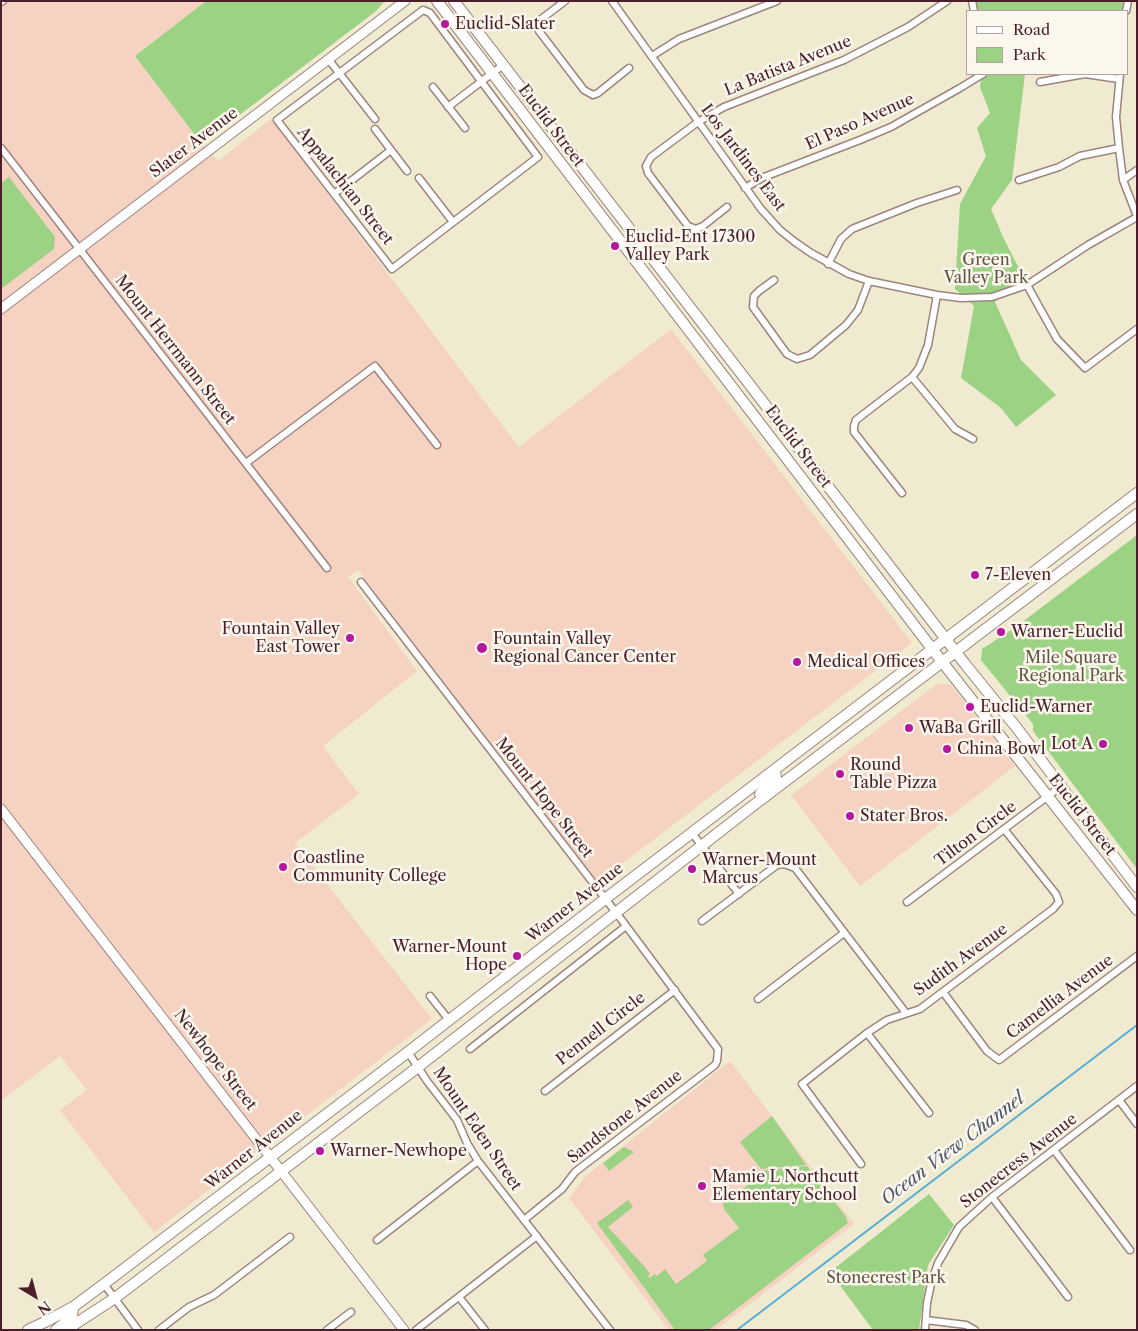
<!DOCTYPE html>
<style>
body{margin:0}
#map{position:relative;width:1138px;height:1331px;overflow:hidden;background:#f0ead1;font-family:"Libre Caslon Text",serif}
canvas{display:block}
.frame{position:absolute;inset:0;border:2px solid #4a1f2b;pointer-events:none}
.legend{position:absolute;left:966px;top:10px;width:162px;height:65px;box-sizing:border-box;background:#fbf7ec;border:1px solid #b4a19f;margin:0;padding:6px 9px;list-style:none;font-size:15px;color:#4a1f2b}
.legend li{display:flex;align-items:center;gap:10px;height:25px}
.legend b{width:25px;border:1px solid #b4a19f}
.north{position:absolute;left:10px;top:1271px;width:50px;height:50px;-webkit-text-stroke:4px #fbf7ec;paint-order:stroke;rotate:143deg;font-size:14px;font-weight:700;line-height:20px;text-align:center;color:#4a1f2b}
.north::after{content:'';display:block;margin:auto;width:18px;height:22px;background:#4a1f2b;clip-path:polygon(50% 0,100% 100%,50% 72%,0 100%)}
</style>
<div id="map">
<canvas width="1138" height="1331"></canvas>
<div class="frame"></div>
<ul class="legend">
<li><b style="height:6px;background:#fff"></b>Road</li>
<li><b style="height:14px;background:#9cd283"></b>Park</li>
</ul>
<div class="north">N</div>
</div>
<script>
const g = document.querySelector('canvas').getContext('2d');
g.lineJoin = 'round';
function fillPath(path, color) { g.fillStyle = color; g.fill(path, 'evenodd'); }
const toPath = rows => new Path2D(rows.map(r => 'M' + r).join(''));
function stroke(path, color, width, dash) { g.strokeStyle = color; g.lineWidth = width; g.lineCap = dash ? 'butt' : 'round'; g.setLineDash(dash || []); g.stroke(path); }
function write(font, color, halo, rows, align = 'center') {
  g.font = font + ' "Libre Caslon Text",serif'; g.lineWidth = 5; g.setLineDash([]); g.textBaseline = 'middle'; g.strokeStyle = halo; g.fillStyle = color; for (const [text, x, y, turn = 0] of rows) {
    g.save(); g.translate(x, y); g.rotate((+turn || 0) * Math.PI / 180); g.textAlign = isNaN(turn) ? turn : align; if (halo) g.strokeText(text, 0, 0); g.fillText(text, 0, 0); g.restore();
  }
}
const built = toPath([
 [1,1,206,1,135,56,198,139,218,161,271,119,519,447,671,329,912,643,598,882,358,570,348,577,417,671,323,746,359,794,295,843,432,1019,154,1232,60,1110,87,1090,60,1056,1,1101],
 [938,683,951,685,1015,766,860,886,791,795],
 [730,1061,854,1224,716,1330,669,1330,569,1198,586,1176]
]);
const green = toPath([
 [206,1,385,1,376,11,237,117,235,115,220,122,198,139,135,56],
 [974,1,1123,1,1122,11,977,11],
 [982,74,1025,74,1012,180,991,209,1003,237,1023,276,995,302,1021,360,1056,395,1016,427,1001,408,961,378,974,306,955,289,960,204,986,156,977,128,990,113,980,87],
 [9,177,55,237,54,249,1,289,1,183],
 [1137,535,1137,869,1033,731,1033,724,981,660,982,649,1017,626],
 [772,1116,806,1165,761,1169,740,1142],
 [624,1147,634,1152,609,1171,603,1163],
 [807,1166,846,1217,848,1223,709,1330,675,1330,597,1223,628,1200,633,1207,608,1227,644,1266,650,1274,648,1276,650,1278,655,1274,657,1276,665,1269,676,1284,707,1261,703,1255,739,1228,724,1209,723,1203,714,1192,719,1187,725,1195,732,1190,736,1194,748,1185,740,1173],
 [929,1194,954,1225,928,1265,919,1330,873,1330,830,1272]
]);
const stream = toPath([
 [737,1330,1137,1025]
]);
const street = toPath([
 [565,1,540,20,538,25,539,31,584,90,593,95,598,93,629,68],
 [612,1,761,209,780,230,795,242,811,253,849,274,869,281,937,295,961,298,992,297,1027,285,1088,245,1137,217],
 [972,1,974,11],
 [1,2,3,1],
 [423,10,430,13,538,157,392,269,277,120,423,10],
 [1126,11,1128,1],
 [652,56,679,39,777,1],
 [329,60,375,119],
 [1120,74,1116,117,1119,148,1123,180,1137,216],
 [1040,82,1085,74,1119,79],
 [433,87,465,128],
 [448,107,503,65],
 [375,129,407,171],
 [1,148,327,568],
 [419,178,453,222],
 [1019,180,1059,167,1080,156,1119,148],
 [1123,180,1137,170],
 [745,188,764,177,860,140,891,127,960,88,983,74],
 [334,194,391,150],
 [727,207,703,226,696,229,688,226,648,173,646,166,651,157,698,122,724,107,844,60,908,27,947,1],
 [828,264,841,239,852,229,917,203,957,190],
 [774,280,759,291,754,296,753,307,787,354,797,359,810,355,846,325,858,310,869,281],
 [1027,285,1057,339,1085,368,1137,329],
 [912,377,955,429,973,439],
 [246,463,375,366,437,445],
 [902,493,854,432,854,426,856,420,912,377,919,368,928,345,937,295],
 [361,582,624,923,718,1049,717,1061,715,1065,575,1172,562,1189,524,1220],
 [692,833,739,894],
 [907,902,1060,787],
 [702,921,777,865,784,864,795,868,906,1013],
 [943,992,987,1051,999,1060,1137,956],
 [430,996,449,1020],
 [758,999,844,933],
 [867,1033,929,1113],
 [470,1049,626,926],
 [408,1052,427,1081,457,1120,467,1143,478,1161,610,1330],
 [545,1091,675,990],
 [1119,1100,1137,1124],
 [1054,1150,1130,1250],
 [861,1164,802,1084,867,1033,887,1020,920,1009,1053,909,1059,902,1056,894,1004,829],
 [992,1197,1068,1297],
 [377,1240,478,1161],
 [104,1284,138,1330],
 [459,1297,485,1330],
 [926,1320,966,1325,975,1330],
 [159,1330,189,1307,214,1295,290,1237],
 [327,1330,351,1312],
 [416,1330,537,1236],
 [925,1330,927,1303,931,1284,938,1263,959,1227,992,1197,1137,1086]
]);
const secondary = toPath([
 [1,309,405,1],
 [1,809,404,1330]
]);
const primary = toPath([
 [437,1,943,663,1137,910],
 [454,1,965,664,1016,727,1137,887],
 [760,794,776,779,775,769],
 [28,1330,45,1322,73,1307,104,1284,408,1052,605,899,1137,493],
 [56,1330,72,1317,73,1307],
 [66,1330,115,1298,418,1067,750,808,1137,514]
]);
const markers = [
 [445,24,5,"#b5179e"],
 [615,246,5,"#b5179e"],
 [975,575,5,"#b5179e"],
 [1001,632,5,"#b5179e"],
 [350,638,5,"#b5179e"],
 [482,648,6,"#b5179e"],
 [797,662,5,"#b5179e"],
 [970,707,5,"#b5179e"],
 [909,728,5,"#b5179e"],
 [1103,744,5,"#b5179e"],
 [947,749,5,"#b5179e"],
 [840,774,5,"#b5179e"],
 [850,816,5,"#b5179e"],
 [283,867,5,"#b5179e"],
 [692,869,5,"#b5179e"],
 [517,956,5,"#b5179e"],
 [320,1151,5,"#b5179e"],
 [702,1186,5,"#b5179e"]
];
const poiNames = [
 ["Euclid-Slater",455,24],
 ["Euclid-Ent 17300",625,237],
 ["Valley Park",625,255],
 ["7-Eleven",985,575],
 ["Fountain Valley",340,629,"right"],
 ["East Tower",340,647,"right"],
 ["Warner-Euclid",1011,632],
 ["Fountain Valley",493,639],
 ["Regional Cancer Center",493,657],
 ["Medical Offices",807,662],
 ["Euclid-Warner",980,707],
 ["WaBa Grill",919,728],
 ["Lot A",1093,744,"right"],
 ["China Bowl",957,749],
 ["Round",850,765],
 ["Table Pizza",850,783],
 ["Stater Bros.",860,816],
 ["Coastline",293,858],
 ["Community College",293,876],
 ["Warner-Mount",702,860],
 ["Marcus",702,878],
 ["Warner-Mount",507,947,"right"],
 ["Hope",507,965,"right"],
 ["Warner-Newhope",330,1151],
 ["Mamie L Northcutt",712,1177],
 ["Elementary School",712,1195]
];
const streetNames = [
 ["La Batista Avenue",788,66,-22],
 ["El Paso Avenue",860,122,-24],
 ["Euclid Street",551,126,53],
 ["Slater Avenue",194,143,-37],
 ["Los Jardines East",743,158,53],
 ["Appalachian Street",345,186,52],
 ["Mount Herrmann Street",175,350,52],
 ["Euclid Street",798,447,53],
 ["Mount Hope Street",544,798,52],
 ["Euclid Street",1082,815,52],
 ["Tilton Circle",976,834,-37],
 ["Warner Avenue",575,903,-38],
 ["Sudith Avenue",961,960,-36],
 ["Camellia Avenue",1060,997,-37],
 ["Pennell Circle",601,1029,-38],
 ["Newhope Street",215,1060,52],
 ["Sandstone Avenue",625,1117,-38],
 ["Mount Eden Street",477,1129,56],
 ["Warner Avenue",254,1150,-38],
 ["Stonecress Avenue",1019,1161,-38]
];
const parkNames = [
 ["Green",986,260],
 ["Valley Park",986,278],
 ["Mile Square",1071,658],
 ["Regional Park",1071,676],
 ["Stonecrest Park",886,1278]
];
const waterNames = [
 ["Ocean View Channel",953,1149,-37]
];
fillPath(built, '#f6d2c3');
fillPath(green, '#9cd283');
stroke(stream, '#56aed3', 2);
stroke(street, '#9d847e', 9);
stroke(secondary, '#9d847e', 11);
stroke(primary, '#9d847e', 12);
stroke(street, '#fff', 6);
stroke(secondary, '#fff', 9);
stroke(primary, '#fff', 10);
for (const [x, y, r, color] of markers) { const dot = new Path2D(); dot.arc(x, y, r, 0, 2 * Math.PI); g.fillStyle = color; g.fill(dot); stroke(dot, '#fbf7ec', 2); }
write('16px', '#4a1f2b', '#fbf7ec', poiNames, 'left');
write('16px', '#4a1f2b', '#fbf7ec', streetNames);
write('16px', '#635545', '#fbf7ec', parkNames);
write('italic 18px', '#4f586e', '#fbf7ec', waterNames);
</script>
